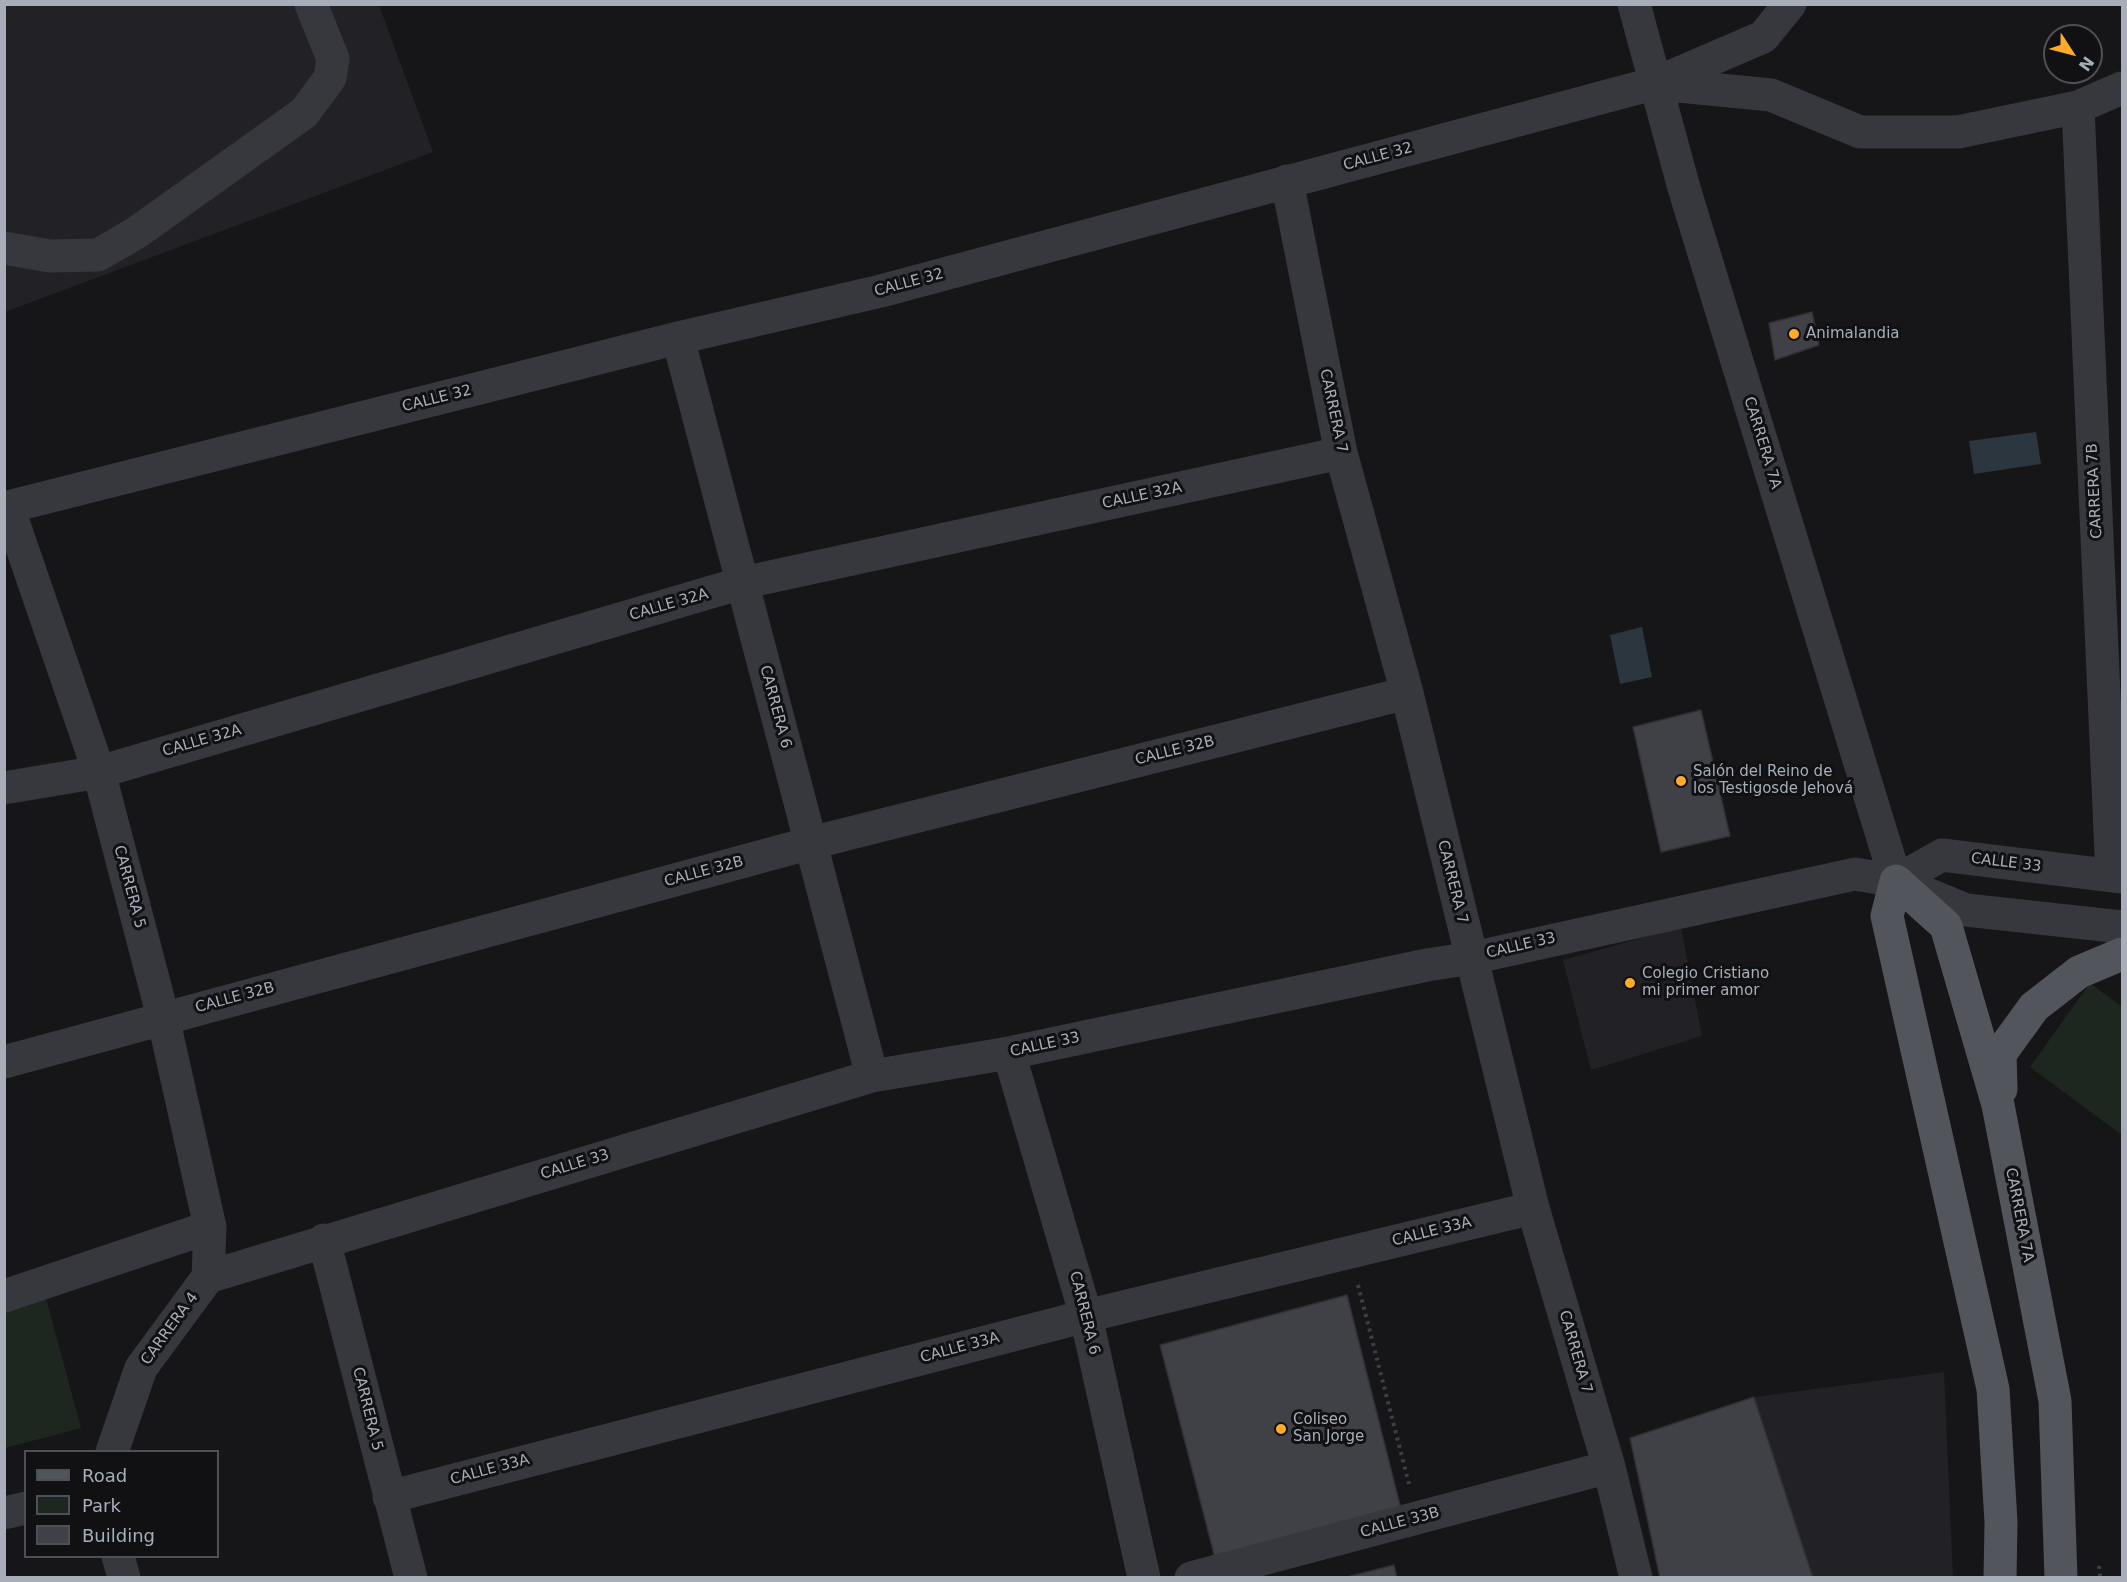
<!DOCTYPE html>
<meta charset="utf-8">
<style>
body{margin:0}
#map{position:relative;width:2127px;height:1582px;overflow:hidden;background:#161618;font-family:"DejaVu Sans",sans-serif}
canvas{display:block}
.frame{position:absolute;inset:0;border:6px solid #a7aeba;pointer-events:none}
.legend{position:absolute;left:24px;top:1450px;width:195px;height:108px;box-sizing:border-box;background:#111113;border:2px solid #4d5056;margin:0;padding:8px 10px;list-style:none;font-size:18px;color:#a7aeba}
.legend li{display:flex;align-items:center;gap:12px;height:30px}
.legend b{width:30px;border:2px solid #4d5056}
.north{position:absolute;left:2043px;top:24px;width:60px;height:60px;box-sizing:border-box;background:#111113;border:2px solid #4d5056;border-radius:50%;rotate:126deg;font-size:16px;font-weight:700;line-height:24px;text-align:center;color:#a7aeba}
.north::after{content:'';display:block;margin:auto;width:21px;height:27px;background:#ffab28;clip-path:polygon(50% 0,100% 100%,50% 72%,0 100%)}
</style>
<div id="map">
<canvas width="2127" height="1582"></canvas>
<div class="frame"></div>
<ul class="legend">
<li><b style="height:8px;background:#53555d"></b>Road</li>
<li><b style="height:16px;background:#1e271f"></b>Park</li>
<li><b style="height:16px;background:#404146"></b>Building</li>
</ul>
<div class="north">N</div>
</div>
<script>
const g = document.querySelector('canvas').getContext('2d');
g.lineJoin = 'round';
function fillPath(path, color) { g.fillStyle = color; g.fill(path, 'evenodd'); }
const toPath = rows => new Path2D(rows.map(r => 'M' + r).join(''));
function stroke(path, color, width, dash) { g.strokeStyle = color; g.lineWidth = width; g.lineCap = dash ? 'butt' : 'round'; g.setLineDash(dash || []); g.stroke(path); }
function write(font, color, halo, rows, align = 'center') {
  g.font = font + ' "DejaVu Sans",sans-serif'; g.lineWidth = 6; g.setLineDash([]); g.textBaseline = 'middle'; g.strokeStyle = halo; g.fillStyle = color; for (const [text, x, y, turn = 0] of rows) {
    g.save(); g.translate(x, y); g.rotate((+turn || 0) * Math.PI / 180); g.textAlign = isNaN(turn) ? turn : align; if (halo) g.strokeText(text, 0, 0); g.fillText(text, 0, 0); g.restore();
  }
}
const built = toPath([
 [5,5,379,5,433,152,5,312],
 [1681,927,1702,1036,1591,1070,1563,960],
 [1944,1372,1953,1577,1660,1577,1630,1438,1754,1397]
]);
const green = toPath([
 [2090,983,2122,1007,2122,1135,2030,1067],
 [46,1298,81,1428,5,1448,5,1310]
]);
const water = toPath([
 [2036,432,2041,464,1974,474,1969,441],
 [1642,627,1652,677,1620,684,1610,635]
]);
const building = toPath([
 [1812,312,1819,345,1775,360,1769,323,1812,312],
 [1701,710,1730,836,1661,852,1633,727,1701,710],
 [1347,1295,1402,1513,1216,1562,1160,1345,1347,1295],
 [1754,1397,1813,1578,1660,1578,1630,1438,1754,1397],
 [1394,1565,1397,1578,1343,1578,1394,1565]
]);
const path = toPath([
 [1358,1285,1409,1484],
 [2099,1566,2100,1578]
]);
const minor = toPath([
 [1634,4,1684,188,1896,881],
 [1658,84,1771,95,1860,132,1958,132,2078,107,2122,88],
 [2078,107,2112,876],
 [1287,181,1341,453,1407,693,1533,1208,1609,1467,1636,1578],
 [4,248,50,256,98,255,136,233,304,113,330,78,333,59,311,4],
 [678,338,872,1076],
 [8,507,99,772,163,1017,210,1227,208,1277],
 [4,508,678,338,881,291,1656,83,1763,37,1790,4],
 [4,788,99,772,742,583,1341,453],
 [1896,881,1942,855,2122,877],
 [1009,1053,1086,1316,1144,1578],
 [4,1062,811,843,1407,693],
 [324,1240,411,1578],
 [208,1277,872,1076,1009,1053,1427,965,1472,958,1855,874,1896,881,1966,910,2122,927],
 [4,1296,210,1227],
 [112,1452,141,1368,208,1277],
 [389,1497,1086,1316,1533,1208],
 [4,1513,26,1508],
 [118,1556,124,1578],
 [1191,1578,1609,1467]
]);
const major = toPath([
 [2001,1089,2000,1054,2034,1007,2079,972,2122,954],
 [2000,1578,2001,1522,1993,1389,1887,916,1896,881,1946,926,1998,1105,2055,1401,2061,1578]
]);
const markers = [
 [1794,334,6,"#ffab28"],
 [1681,781,6,"#ffab28"],
 [1630,983,6,"#ffab28"],
 [1281,1429,6,"#ffab28"]
];
const streetNames = [
 ["CALLE 32",1378,157,-15],
 ["CALLE 32",909,283,-15],
 ["CALLE 32",437,399,-14],
 ["CARRERA 7",1333,411,78],
 ["CARRERA 7A",1762,443,73],
 ["CARRERA 7B",2095,491,-93],
 ["CALLE 32A",1142,496,-12],
 ["CALLE 32A",669,605,-16],
 ["CARRERA 6",775,707,75],
 ["CALLE 32A",202,741,-16],
 ["CALLE 32B",1175,751,-14],
 ["CALLE 33",2006,863,7],
 ["CALLE 32B",704,872,-15],
 ["CARRERA 7",1452,882,76],
 ["CARRERA 5",129,887,75],
 ["CALLE 33",1521,946,-13],
 ["CALLE 32B",235,998,-15],
 ["CALLE 33",1045,1045,-12],
 ["CALLE 33",575,1165,-17],
 ["CARRERA 7A",2019,1215,79],
 ["CALLE 33A",1432,1232,-14],
 ["CARRERA 6",1084,1313,76],
 ["CARRERA 4",170,1329,-54],
 ["CALLE 33A",960,1348,-15],
 ["CARRERA 7",1575,1352,74],
 ["CARRERA 5",367,1409,76],
 ["CALLE 33A",490,1470,-15],
 ["CALLE 33B",1400,1523,-15]
];
const poiNames = [
 ["Animalandia",1806,334],
 ["Salón del Reino de",1693,772],
 ["los Testigosde Jehová",1693,789],
 ["Colegio Cristiano",1642,974],
 ["mi primer amor",1642,991],
 ["Coliseo",1293,1420],
 ["San Jorge",1293,1437]
];
fillPath(built, '#222226');
fillPath(green, '#1e271f');
fillPath(water, '#2b363e');
fillPath(building, '#404146');
stroke(building, '#303035', 1.5);
stroke(path, '#3d3f45', 4, [3, 4.5]);
stroke(minor, '#37383e', 33);
stroke(major, '#53555d', 33);
for (const [x, y, r, color] of markers) { const dot = new Path2D(); dot.arc(x, y, r, 0, 2 * Math.PI); g.fillStyle = color; g.fill(dot); stroke(dot, '#111113', 2); }
write('15px', '#a7aeba', '#111113', streetNames);
write('15px', '#a7aeba', '#111113', poiNames, 'left');
</script>
